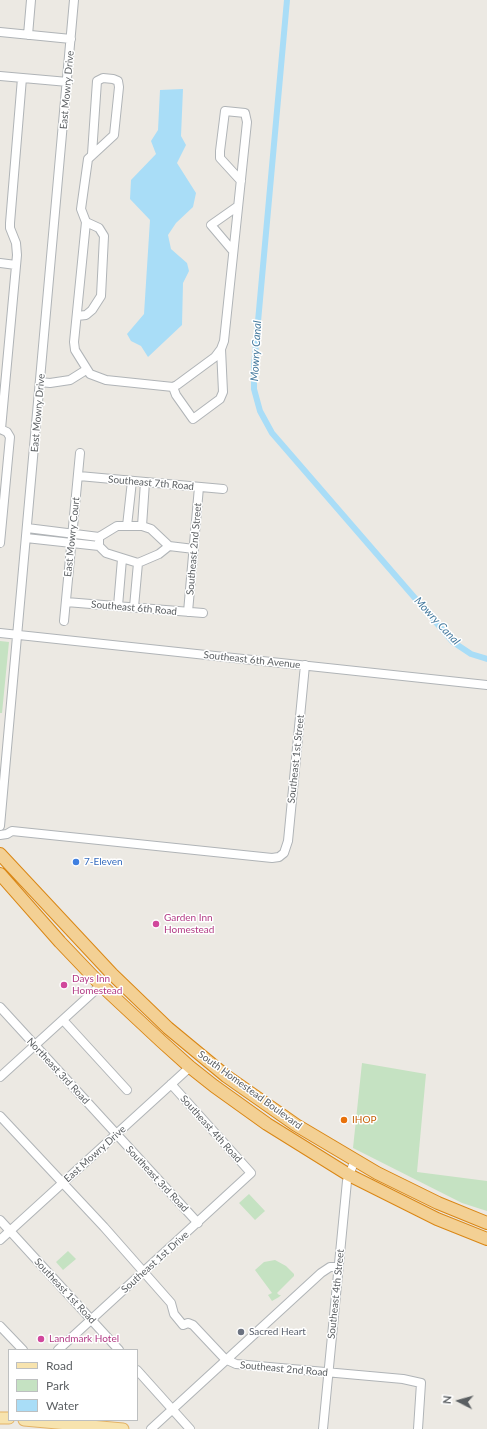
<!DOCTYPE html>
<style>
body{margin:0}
#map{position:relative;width:487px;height:1429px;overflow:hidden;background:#ece9e3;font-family:Lato,sans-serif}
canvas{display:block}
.legend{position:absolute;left:8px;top:1349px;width:130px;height:72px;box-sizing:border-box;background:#fff;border:1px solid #bdbfc0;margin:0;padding:5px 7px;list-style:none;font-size:12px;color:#5b5f62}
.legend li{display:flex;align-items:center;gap:8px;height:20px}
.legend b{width:20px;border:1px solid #bdbfc0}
.north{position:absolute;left:439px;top:1381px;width:40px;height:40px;-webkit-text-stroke:3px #fff;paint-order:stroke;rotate:276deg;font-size:11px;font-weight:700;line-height:16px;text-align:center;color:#5b5f62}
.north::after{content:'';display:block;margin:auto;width:14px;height:18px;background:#5b5f62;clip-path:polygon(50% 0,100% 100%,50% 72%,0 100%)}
</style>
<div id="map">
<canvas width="487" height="1429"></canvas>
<ul class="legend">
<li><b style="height:5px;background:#f7e3ae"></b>Road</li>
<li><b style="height:11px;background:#c5e2c2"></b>Park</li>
<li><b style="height:11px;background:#a9ddf7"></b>Water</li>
</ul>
<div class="north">N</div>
</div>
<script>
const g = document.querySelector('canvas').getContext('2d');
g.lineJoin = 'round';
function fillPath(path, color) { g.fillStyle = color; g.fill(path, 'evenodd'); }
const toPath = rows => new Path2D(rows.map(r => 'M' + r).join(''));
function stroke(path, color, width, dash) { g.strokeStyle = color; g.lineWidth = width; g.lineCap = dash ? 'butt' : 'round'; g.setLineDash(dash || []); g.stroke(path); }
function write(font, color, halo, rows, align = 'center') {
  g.font = font + ' Lato,sans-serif'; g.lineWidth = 3; g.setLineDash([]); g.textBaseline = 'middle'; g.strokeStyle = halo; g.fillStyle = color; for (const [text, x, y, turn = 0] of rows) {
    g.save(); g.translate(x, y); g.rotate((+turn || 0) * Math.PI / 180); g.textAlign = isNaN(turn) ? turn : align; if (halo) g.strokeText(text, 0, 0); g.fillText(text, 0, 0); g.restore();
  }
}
const green = toPath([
 [0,641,9,642,2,713,0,713],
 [362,1063,426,1074,417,1172,487,1181,487,1211,462,1203,353,1148],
 [249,1194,265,1211,255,1220,239,1203],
 [68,1251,76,1259,63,1270,56,1262],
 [275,1260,286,1266,294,1274,294,1276,277,1293,279,1295,281,1295,279,1297,272,1301,268,1295,272,1293,255,1270,264,1262]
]);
const water = toPath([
 [183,89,181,136,186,145,177,163,196,193,193,207,176,223,168,235,171,249,187,263,189,271,183,283,182,325,148,357,141,346,131,341,127,334,144,314,150,220,130,199,131,180,156,154,151,141,158,130,160,90]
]);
const canal = toPath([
 [287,0,254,366,254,389,260,411,272,433,453,642,471,654,487,659]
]);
const minor = toPath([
 [0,32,71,39],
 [28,35,31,0],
 [0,76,68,82],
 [92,154,97,81,103,78,113,79,118,81,119,87,114,135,88,159,81,209,86,222,74,342,75,350,90,374,106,380,173,387,177,385,215,357,221,349,224,341,247,122,245,113,225,111,220,151,220,158,241,181],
 [233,251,211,225,238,206],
 [0,263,16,265],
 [77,316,86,315,92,310,101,296,104,236,99,228,86,222],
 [40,382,50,383,70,380,86,370],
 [173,387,176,395,193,419,220,399,223,392,221,349],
 [0,429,7,432,10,437,0,543],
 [1,429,17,255,16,243,10,228,10,223,22,78],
 [79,476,223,489],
 [127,526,132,481],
 [142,526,145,482],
 [27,528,99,537],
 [26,538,99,546],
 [169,546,159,554,138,563,106,553,99,546,99,537,117,526,142,526,151,529,169,546,194,549],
 [66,602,203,613],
 [118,606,122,559],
 [134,607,138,563],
 [188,612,199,487],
 [64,621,80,453],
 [0,633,487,685],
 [0,826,74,0],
 [0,835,7,834,12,831,272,858,279,857,284,853,288,841,305,665],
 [0,1007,198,1223],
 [63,1020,127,1090],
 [0,1077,101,985],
 [0,1116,104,1227,171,1303,174,1314,183,1325,188,1323,193,1325,225,1359,236,1364,403,1379,421,1383,418,1429],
 [0,1220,119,1350],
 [0,1240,190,1067],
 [0,1326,23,1350],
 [58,1350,251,1173,171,1084],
 [137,1370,190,1429],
 [151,1429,321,1273,330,1267,339,1267],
 [323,1429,347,1181,349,1175,355,1160]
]);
const major = toPath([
 [0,1418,9,1418],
 [24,1420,123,1429]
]);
const highway = toPath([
 [0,854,112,974,168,1028,226,1076,296,1125,377,1173,438,1203,487,1223],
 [0,874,60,942,101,985,161,1041,190,1067,214,1086,267,1124,349,1175,437,1219,487,1239]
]);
const markers = [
 [76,862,4,"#3f7fe0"],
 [156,924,4,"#d1479c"],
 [64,985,4,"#d1479c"],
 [344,1120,4,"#e8710a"],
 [241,1332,4,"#6b7280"],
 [41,1339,4,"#d1479c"]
];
const streetNames = [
 ["East Mowry Drive",67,90,-85],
 ["East Mowry Drive",38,413,-85],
 ["Southeast 7th Road",151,483,5],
 ["East Mowry Court",72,537,-84],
 ["Southeast 2nd Street",194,549,-85],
 ["Southeast 6th Road",134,608,5],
 ["Southeast 6th Avenue",252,660,6],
 ["Southeast 1st Street",296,759,-84],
 ["Northeast 3rd Road",58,1071,47],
 ["South Homestead Boulevard",250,1090,36],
 ["Southeast 4th Road",211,1129,48],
 ["East Mowry Drive",95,1154,-42],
 ["Southeast 3rd Road",157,1179,47],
 ["Southeast 1st Drive",155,1262,-42],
 ["Southeast 1st Road",65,1291,47],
 ["Southeast 4th Street",336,1294,-84],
 ["Southeast 2nd Road",284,1369,5]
];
const shopNames = [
 ["7-Eleven",84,862]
];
const hotelNames = [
 ["Garden Inn",164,918],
 ["Homestead",164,930],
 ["Days Inn",72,979],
 ["Homestead",72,991],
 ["Landmark Hotel",49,1339]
];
const foodNames = [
 ["IHOP",352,1120]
];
const worshipNames = [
 ["Sacred Heart",249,1332]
];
const waterNames = [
 ["Mowry Canal",256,351,-87],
 ["Mowry Canal",437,621,47]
];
fillPath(green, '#c5e2c2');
fillPath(water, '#a9ddf7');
stroke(canal, '#a9ddf7', 6);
stroke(minor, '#b0b4b7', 10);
stroke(major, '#e3b265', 13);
stroke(highway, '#da8715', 14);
stroke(minor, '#fff', 8);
stroke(major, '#f7e3ae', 11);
stroke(highway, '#f3d094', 12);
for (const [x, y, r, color] of markers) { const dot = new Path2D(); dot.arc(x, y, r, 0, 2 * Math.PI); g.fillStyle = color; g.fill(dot); stroke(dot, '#fff', 1.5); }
write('10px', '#5b5f62', '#fff', streetNames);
write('10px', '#366cbe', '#fff', shopNames, 'left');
write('10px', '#b23c85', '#fff', hotelNames, 'left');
write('10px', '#c56008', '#fff', foodNames, 'left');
write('10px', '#5b616d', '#fff', worshipNames, 'left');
write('italic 11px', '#457a9e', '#fff', waterNames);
</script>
